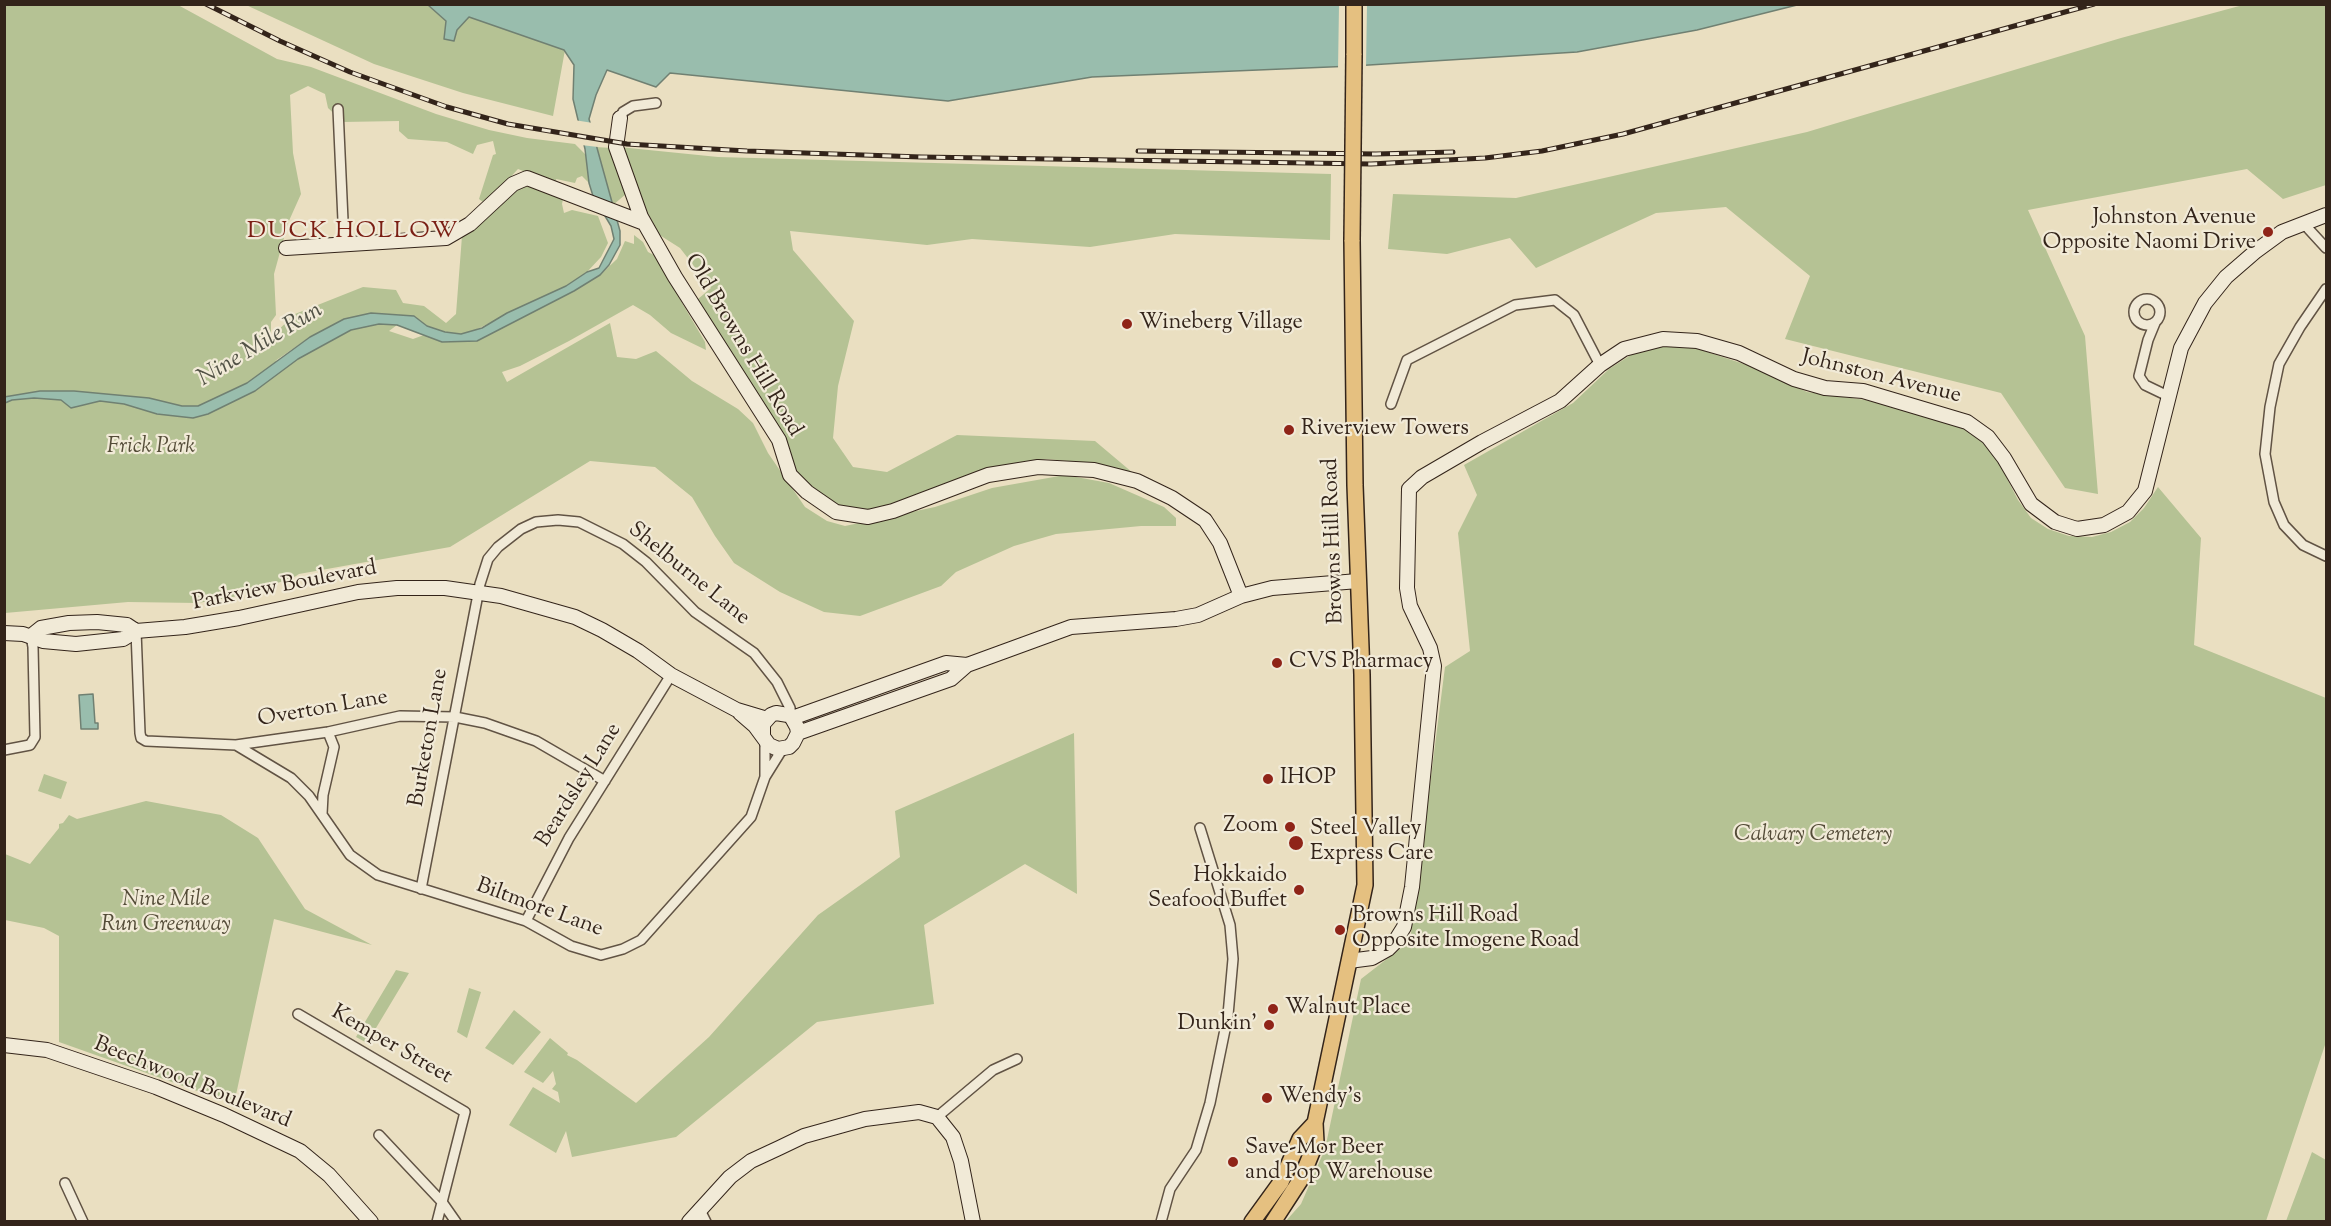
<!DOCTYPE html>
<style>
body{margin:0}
#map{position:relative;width:2331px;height:1226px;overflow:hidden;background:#eadfc1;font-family:"Sorts Mill Goudy",serif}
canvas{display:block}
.frame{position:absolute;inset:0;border:6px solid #33241a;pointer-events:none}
</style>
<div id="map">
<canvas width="2331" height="1226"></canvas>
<div class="frame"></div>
</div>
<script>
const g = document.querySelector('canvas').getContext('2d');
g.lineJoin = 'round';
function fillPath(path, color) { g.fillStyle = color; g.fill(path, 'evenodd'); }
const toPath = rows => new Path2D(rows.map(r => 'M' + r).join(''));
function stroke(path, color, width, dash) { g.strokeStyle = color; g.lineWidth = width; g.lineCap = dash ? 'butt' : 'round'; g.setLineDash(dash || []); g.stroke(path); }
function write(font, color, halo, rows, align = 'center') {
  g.font = font + ' "Sorts Mill Goudy",serif'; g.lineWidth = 4.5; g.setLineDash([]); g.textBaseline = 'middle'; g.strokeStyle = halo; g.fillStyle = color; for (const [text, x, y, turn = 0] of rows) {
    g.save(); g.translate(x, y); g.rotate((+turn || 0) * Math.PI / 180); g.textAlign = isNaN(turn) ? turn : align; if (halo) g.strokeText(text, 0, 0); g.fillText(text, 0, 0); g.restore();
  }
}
const green = toPath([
 [5,5,178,5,277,59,311,67,436,114,489,130,527,138,575,144,586,155,590,181,589,183,582,176,577,178,575,183,556,179,557,184,518,169,491,198,483,202,479,199,493,155,496,154,493,141,477,145,473,154,447,142,408,139,399,131,399,121,343,122,328,108,325,94,308,86,290,95,293,153,301,194,288,223,274,274,276,315,271,322,271,337,295,314,363,287,396,290,403,303,424,306,446,323,456,314,462,236,514,192,524,187,532,187,563,199,562,204,564,213,572,210,598,216,608,243,601,257,587,272,567,286,473,331,461,334,445,332,427,326,414,316,371,313,344,319,310,337,275,361,319,348,351,330,379,324,397,325,389,331,413,339,424,335,442,342,477,341,574,291,600,275,617,259,625,241,634,244,634,235,643,242,648,252,654,255,705,342,706,350,671,333,650,315,633,305,569,341,520,366,502,372,507,382,610,323,617,357,636,359,656,351,692,381,738,409,753,423,768,453,805,507,827,521,845,526,935,507,992,488,1065,475,1109,483,1164,507,1176,518,1176,526,1141,526,1056,534,1014,546,956,572,941,586,860,616,824,612,780,592,734,563,715,536,692,497,655,467,590,461,450,547,299,574,293,578,233,597,198,603,128,602,5,613],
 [246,5,428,5,446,21,444,39,469,17,565,50,553,116,463,93,374,64],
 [2243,5,2326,5,2326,185,2283,199,2247,169,2028,210,2085,336,2098,494,2065,488,2001,393,1785,339,1810,276,1726,207,1656,213,1536,268,1510,238,1447,254,1388,249,1393,194,1516,198,1807,132,2121,38],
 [595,147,612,148,626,194,613,205],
 [619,147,718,157,1331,174,1330,240,1175,234,1090,247,972,239,927,245,790,231,793,250,854,321,838,386,833,438,853,467,887,472,957,435,1095,441,1133,473,1081,462,1046,459,1007,465,954,481,900,502,865,511,835,505,820,497,796,473,698,299,711,288,680,248,658,234,628,172],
 [1664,346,1695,348,1747,365,1807,392,1866,400,1955,424,1973,433,1987,445,1998,461,2018,500,2031,518,2048,529,2069,536,2092,537,2111,532,2130,522,2144,508,2158,487,2201,538,2194,645,2326,698,2326,1042,2266,1221,1285,1222,1301,1204,1325,1149,1361,979,1410,941,1445,667,1470,651,1458,533,1477,495,1464,465,1573,403,1609,369,1634,353],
 [1074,733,1077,894,1025,864,924,925,934,1004,817,1022,676,1137,572,1157,566,1131,556,1153,509,1125,533,1087,560,1103,558,1092,552,1089,556,1084,553,1071,543,1083,524,1072,550,1038,568,1053,567,1055,577,1060,636,1103,709,1037,818,915,900,857,895,811],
 [44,774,67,782,61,799,38,791],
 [146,801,221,815,258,838,305,909,372,945,274,919,234,1104,59,1042,59,936,44,928,5,920,5,854,30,864,59,828,59,824,63,823,69,815,77,819],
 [396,970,409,973,367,1043,356,1037],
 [469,988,481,992,467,1038,457,1032],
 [514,1010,541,1032,513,1065,485,1048],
 [2312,1152,2326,1160,2326,1221,2286,1221]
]);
const water = toPath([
 [428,5,1797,5,1697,30,1577,52,1353,66,1092,77,948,101,670,73,656,87,607,70,596,95,589,119,620,231,620,245,609,265,600,275,574,291,477,341,442,342,397,325,379,324,351,330,298,359,255,391,208,414,193,418,157,414,124,404,100,401,71,408,61,400,34,398,12,400,5,403,4,397,40,391,74,391,149,398,182,406,198,406,247,383,310,337,344,319,371,313,414,316,427,326,445,332,461,334,482,328,507,313,566,286,587,272,599,268,614,239,611,226,593,196,589,183,585,149,573,99,574,65,564,50,469,17,457,30,454,41,444,39,446,21,428,5],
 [93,694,95,723,98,723,98,729,81,729,79,695,93,694]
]);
const pier = toPath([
 [1339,5,1367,5,1366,68,1338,70],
 [574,120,593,123,598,147,581,145]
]);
const street = toPath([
 [338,109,344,243],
 [620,118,623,112,633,106,656,103],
 [2304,224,2326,248],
 [2326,289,2300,327,2279,364,2270,407,2265,454,2274,502,2284,525,2303,545,2326,556],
 '2134 312a13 13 0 1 1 26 0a13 13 0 1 1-26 0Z',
 [2155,323,2148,340,2139,376,2145,385,2170,397],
 [1391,404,1407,360,1515,305,1555,300,1574,315,1600,365],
 [136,631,140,733,141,738,146,741,236,745,328,732,400,716,455,717,485,723,536,741,605,781],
 [765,740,765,777],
 [236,745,291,778,309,796,350,855,378,875,526,921,571,946,601,955,623,949,641,940,751,817,765,777,783,748],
 [4,750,30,745,35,737,33,647,31,636],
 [322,814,323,795,334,747,328,732],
 [421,889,480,584,488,559,498,547,521,529,536,522,558,520,579,522,623,544,646,562,695,612,754,653,777,682,790,708,791,717],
 [526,921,569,838,671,675],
 [298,1014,465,1112,437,1222],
 [937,1117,993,1070,1017,1059],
 [379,1135,442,1202,456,1222],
 [65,1183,83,1222],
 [699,1208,706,1222],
 [1161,1222,1170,1189,1196,1150,1210,1103,1228,1015,1233,959,1230,925,1200,828]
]);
const secondary = toPath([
 [620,118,616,147,641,217,675,277,779,440,790,475,807,492,836,512,868,517,893,511,988,475,1038,467,1094,470,1137,481,1172,498,1205,520,1220,543,1241,596],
 [286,248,446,238,470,224,513,184,527,178,644,223],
 [4,633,23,634,43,641,76,644,123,639,136,631],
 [31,636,41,628,69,623,97,622,127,625,136,631,185,627,239,618,358,592,397,588,445,588,501,596,575,617,602,630,638,651,671,675,737,710,767,719],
 [740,713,755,726,769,745,778,749,789,747,793,743,798,733,797,727,792,718,788,715,776,713,771,715,763,724,763,736],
 [792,718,946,663,967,665],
 [798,733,951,679,967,665,1071,627,1176,619,1198,615,1241,596,1272,588,1358,581],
 [1349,961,1372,958,1388,949,1394,943,1404,927,1412,887,1434,666,1430,648,1410,606,1407,588,1409,489,1422,477,1482,442,1560,401,1600,365,1624,349,1663,339,1697,341,1739,353,1794,379,1825,388,1863,391,1967,422,1988,437,2004,458,2031,504,2055,522,2077,529,2104,525,2128,512,2145,491,2181,348,2205,303,2226,277,2256,251,2282,232,2326,215],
 [4,1045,47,1050,156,1087,224,1115,300,1151,329,1175,371,1222],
 [689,1222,730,1177,751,1161,779,1148,804,1136,865,1119,919,1112,937,1117,953,1137,961,1161,973,1222]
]);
const primary = toPath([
 [1354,55,1354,4],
 [1252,1222,1281,1182,1300,1139,1315,1123],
 [1273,1222,1301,1179,1316,1142,1315,1123,1365,885,1362,675,1355,485,1352,240]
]);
const rail = toPath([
 [206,4,280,41,350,72,447,107,508,124,627,144,747,151,921,157,1371,164,1485,158,1542,151,1623,134,2094,4],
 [1138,151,1376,154,1453,152]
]);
const primaryBridge = toPath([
 [1352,240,1354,55]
]);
const markers = [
 [2268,232,6,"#8f2418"],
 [1127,324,6,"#8f2418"],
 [1289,430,6,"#8f2418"],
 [1277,663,6,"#8f2418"],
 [1268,779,6,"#8f2418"],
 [1290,827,6,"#8f2418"],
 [1296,843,8,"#8f2418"],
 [1299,890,6,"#8f2418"],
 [1340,930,6,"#8f2418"],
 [1273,1009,6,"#8f2418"],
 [1269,1025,6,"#8f2418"],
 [1267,1098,6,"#8f2418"],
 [1233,1162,6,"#8f2418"]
];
const poiNames = [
 ["Johnston Avenue",2256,219,"right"],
 ["Opposite Naomi Drive",2256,244,"right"],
 ["Wineberg Village",1139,324],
 ["Riverview Towers",1301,430],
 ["CVS Pharmacy",1289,663],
 ["IHOP",1280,779],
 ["Zoom",1278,827,"right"],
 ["Steel Valley",1310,830],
 ["Express Care",1310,855],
 ["Hokkaido",1287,877,"right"],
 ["Seafood Buffet",1287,902,"right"],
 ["Browns Hill Road",1352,917],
 ["Opposite Imogene Road",1352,942],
 ["Walnut Place",1285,1009],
 ["Dunkin'",1257,1025,"right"],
 ["Wendy's",1279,1098],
 ["Save-Mor Beer",1245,1149],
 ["and Pop Warehouse",1245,1174]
];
const streetNames = [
 ["Old Browns Hill Road",742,346,59],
 ["Johnston Avenue",1881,378,14],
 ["Browns Hill Road",1335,541,-92],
 ["Shelburne Lane",688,575,39],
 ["Parkview Boulevard",285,587,-11],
 ["Overton Lane",323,710,-10],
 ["Burketon Lane",430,738,-80],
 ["Beardsley Lane",580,786,-58],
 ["Biltmore Lane",539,909,20],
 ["Kemper Street",391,1046,30],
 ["Beechwood Boulevard",192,1084,22]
];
const parkNames = [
 ["Frick Park",151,448],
 ["Calvary Cemetery",1813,836],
 ["Nine Mile",166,901],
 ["Run Greenway",166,926]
];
const neighbourhoodNames = [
 ["DUCK HOLLOW",353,233]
];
const waterNames = [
 ["Nine Mile Run",261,346,-31]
];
fillPath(green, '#b5c294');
fillPath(water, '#99bdad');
stroke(water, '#708072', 1.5);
fillPath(pier, '#eadfc1');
stroke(street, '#615344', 12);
stroke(secondary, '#33241a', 16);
stroke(primary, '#33241a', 18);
stroke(street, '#f1ead7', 9);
stroke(secondary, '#f1ead7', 14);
stroke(primary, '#e5c080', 15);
stroke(rail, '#33241a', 5);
stroke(rail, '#f1ead7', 3, [9]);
stroke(primaryBridge, '#33241a', 18, []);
stroke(primaryBridge, '#e5c080', 15);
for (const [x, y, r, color] of markers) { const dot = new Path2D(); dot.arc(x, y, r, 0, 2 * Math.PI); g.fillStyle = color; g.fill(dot); stroke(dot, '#f1ead7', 2); }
write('22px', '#33241a', '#f1ead7', poiNames, 'left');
write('22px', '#33241a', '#f1ead7', streetNames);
write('italic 22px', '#544c38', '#f1ead7', parkNames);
g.letterSpacing = '1.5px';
write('24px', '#7a1f14', '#f1ead7', neighbourhoodNames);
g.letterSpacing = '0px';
write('italic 24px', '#525246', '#f1ead7', waterNames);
</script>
